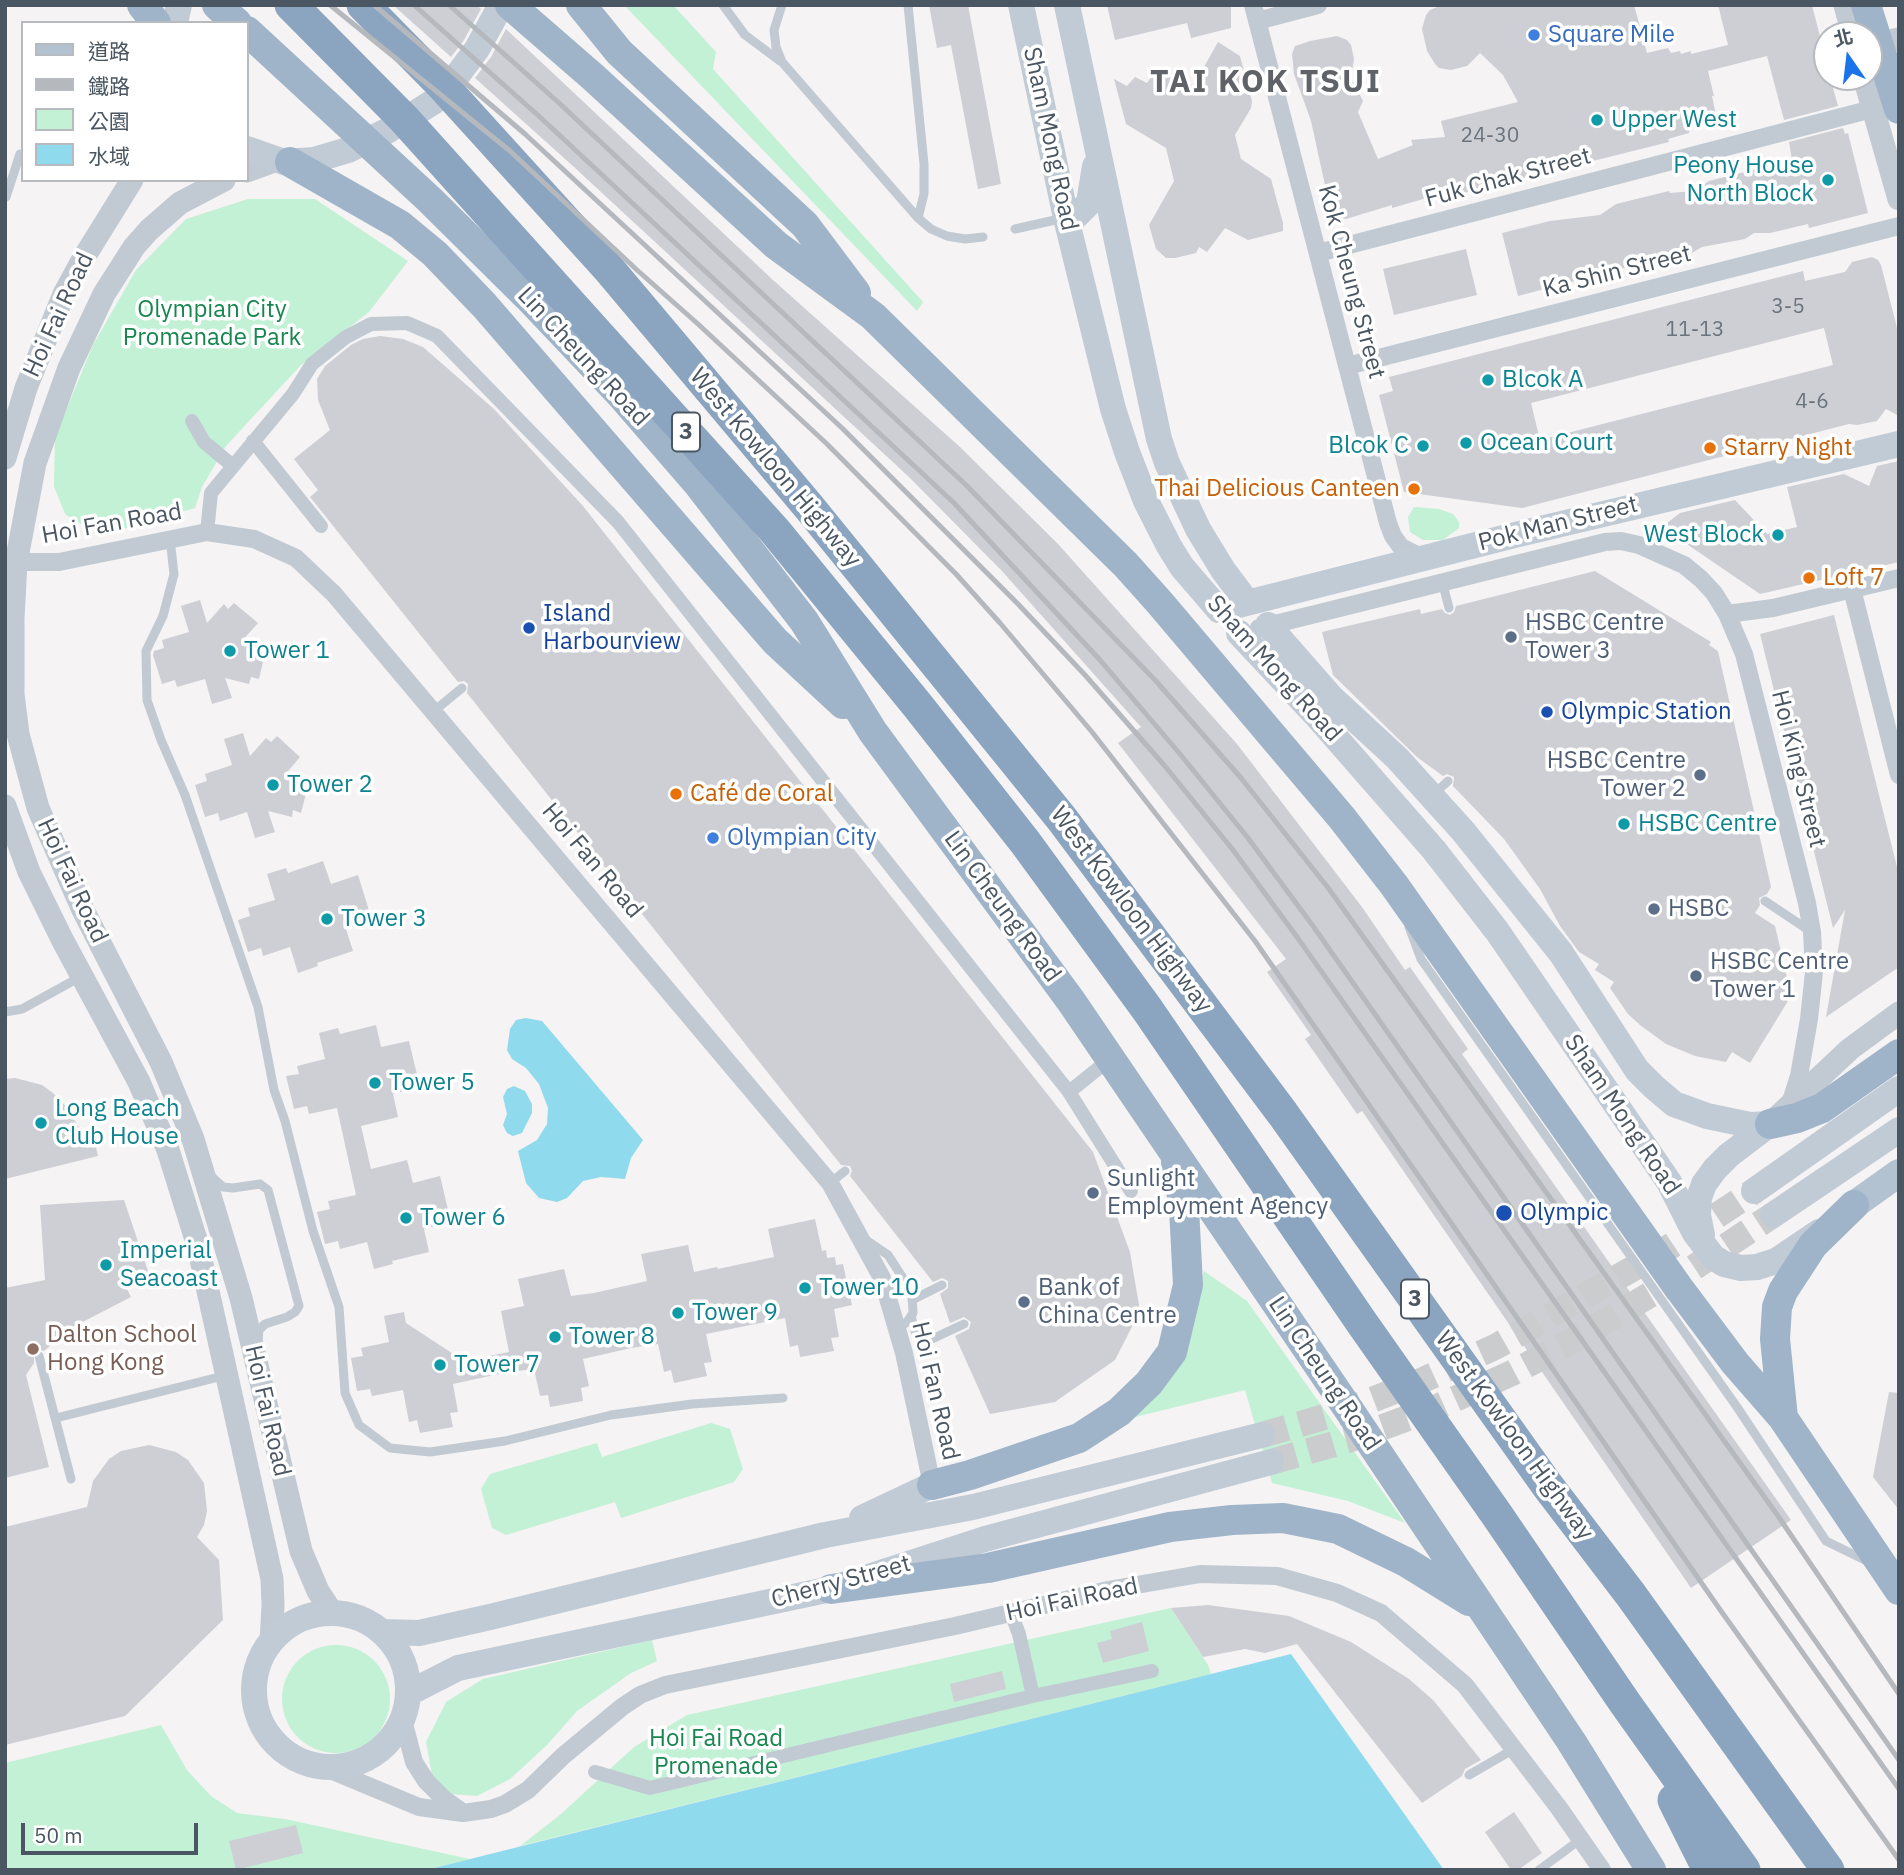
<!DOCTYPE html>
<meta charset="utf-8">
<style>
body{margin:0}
#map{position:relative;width:1904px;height:1875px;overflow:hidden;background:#f5f3f3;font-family:"IBM Plex Sans","Noto Sans TC",sans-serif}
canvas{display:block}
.frame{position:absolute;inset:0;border:7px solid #4a5661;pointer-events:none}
.legend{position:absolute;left:21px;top:21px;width:228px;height:161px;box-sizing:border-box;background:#fff;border:2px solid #b7bbc0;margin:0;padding:9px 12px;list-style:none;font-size:21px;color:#4a5661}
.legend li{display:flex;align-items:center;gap:14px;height:35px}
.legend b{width:35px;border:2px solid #b7bbc0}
.north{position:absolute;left:1813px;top:21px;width:70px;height:70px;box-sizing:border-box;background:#fff;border:2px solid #b7bbc0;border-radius:50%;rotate:346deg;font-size:19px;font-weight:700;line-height:28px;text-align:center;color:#4a5661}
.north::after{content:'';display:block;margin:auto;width:24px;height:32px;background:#1a73e8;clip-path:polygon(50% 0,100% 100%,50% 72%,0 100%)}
.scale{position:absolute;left:21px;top:1823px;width:177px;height:32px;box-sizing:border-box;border:4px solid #4a5661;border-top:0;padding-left:9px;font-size:21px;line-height:24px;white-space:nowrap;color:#4a5661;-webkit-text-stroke:5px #fff;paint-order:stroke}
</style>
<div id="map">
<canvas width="1904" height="1875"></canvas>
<div class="frame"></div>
<ul class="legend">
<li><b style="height:9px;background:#b3c2d1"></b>道路</li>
<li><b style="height:9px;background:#b5b8bd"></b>鐵路</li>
<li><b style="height:19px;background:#c3f1d5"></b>公園</li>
<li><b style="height:19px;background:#90daee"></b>水域</li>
</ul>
<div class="north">北</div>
<div class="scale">50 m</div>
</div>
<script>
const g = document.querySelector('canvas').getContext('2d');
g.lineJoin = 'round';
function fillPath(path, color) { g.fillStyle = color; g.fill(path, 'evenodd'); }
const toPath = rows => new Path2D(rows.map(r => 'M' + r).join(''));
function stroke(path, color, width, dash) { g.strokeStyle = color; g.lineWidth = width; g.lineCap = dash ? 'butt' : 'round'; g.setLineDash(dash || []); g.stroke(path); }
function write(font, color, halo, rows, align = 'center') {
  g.font = font + ' "IBM Plex Sans",sans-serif'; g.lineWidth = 7; g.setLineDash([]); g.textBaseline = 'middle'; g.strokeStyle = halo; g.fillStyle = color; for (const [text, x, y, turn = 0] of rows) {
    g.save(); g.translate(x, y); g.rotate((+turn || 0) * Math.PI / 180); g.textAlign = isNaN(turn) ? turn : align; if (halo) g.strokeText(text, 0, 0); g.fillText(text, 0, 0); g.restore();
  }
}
const green = toPath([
 [624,5,673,5,716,52,713,69,923,302,917,311],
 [248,199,315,199,408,261,369,312,301,365,226,446,202,487,195,508,127,528,90,530,65,514,54,486,55,437,93,345,136,270,186,219],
 [1414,507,1439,509,1453,514,1459,522,1459,528,1443,540,1423,540,1410,532,1408,517],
 [1204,1271,1247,1301,1405,1523,1348,1501,1272,1483,1245,1390,1123,1420,1188,1335],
 [711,1423,730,1429,743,1469,734,1482,621,1518,615,1502,506,1535,492,1528,481,1489,490,1474,597,1443,602,1457],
 [1171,1608,1208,1665,1211,1674,520,1846,561,1814,634,1747,687,1715],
 [652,1640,657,1661,631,1673,577,1711,547,1745,510,1779,477,1796,450,1794,432,1775,426,1742,446,1702,483,1679],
 '282 1699a54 54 0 1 1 108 0a54 54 0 1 1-108 0Z',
 [161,1725,187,1770,211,1796,237,1813,285,1819,470,1859,425,1870,5,1870,5,1763]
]);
const water = toPath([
 [526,1018,542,1021,643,1140,631,1158,625,1179,601,1177,583,1181,567,1198,557,1202,539,1198,526,1183,518,1151,537,1140,547,1124,548,1108,539,1084,526,1068,512,1059,507,1050,510,1029,516,1020],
 [514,1086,525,1091,532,1104,532,1113,522,1133,513,1136,507,1133,503,1125,507,1114,503,1097,507,1089],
 [1291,1654,1444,1870,426,1870]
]);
const building = toPath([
 [393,5,477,5,481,9,464,40,451,57],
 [929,5,968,5,1001,184,978,189,951,45,937,48],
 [1107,5,1231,5,1231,28,1191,38,1187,23,1115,40],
 [1442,5,1634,5,1647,53,1668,48,1671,53,1680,51,1681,54,1691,51,1691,54,1728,45,1718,5,1812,5,1827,64,1827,77,1830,77,1838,106,1784,120,1767,56,1708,71,1714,96,1712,96,1716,115,1698,123,1699,126,1690,129,1689,133,1668,139,1669,142,1460,194,1458,189,1392,208,1392,205,1346,219,1336,217,1330,208,1311,121,1294,74,1292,54,1295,46,1310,41,1337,36,1347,40,1351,45,1354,59,1351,77,1363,101,1358,112,1378,159,1413,145,1411,140,1445,137,1441,121,1518,102,1503,75,1480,53,1467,66,1451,70,1439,68,1435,64,1427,51,1422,29,1426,15,1430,10],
 [506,29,773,280,960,447,1058,544,1237,744,1362,907,1405,970,1410,967,1468,1049,1462,1054,1791,1520,1691,1588,1362,1111,1357,1114,1305,1039,1311,1035,1267,972,1286,959,1118,743,1141,727,1001,570,909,477,574,167,475,78,491,57],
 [1218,42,1240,56,1252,101,1251,108,1235,135,1241,159,1271,179,1283,223,1283,231,1248,240,1225,228,1207,252,1199,247,1196,253,1175,258,1166,258,1156,249,1149,225,1174,181,1166,148,1126,124,1114,79,1127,86,1135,77,1147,83,1152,76,1154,77,1156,74,1168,71,1193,85,1194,83,1203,87,1200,74],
 [1843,128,1845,134,1848,133,1868,213,1809,228,1808,224,1770,233,1754,233,1745,239,1702,247,1681,259,1640,269,1628,267,1518,296,1502,233,1550,221,1600,215,1616,204,1669,191,1670,193,1694,191,1709,181,1792,160,1789,142],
 [1466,249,1477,295,1394,315,1383,269],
 [1872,257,1878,260,1881,265,1899,336,1899,416,1886,409,1877,421,1857,425,1849,424,1522,508,1404,492,1379,395,1393,391,1389,377,1803,271,1805,281,1845,272,1852,262],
 [1824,328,1833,365,1540,440,1531,403],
 [380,336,403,339,423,347,494,409,583,506,1093,1152,1130,1252,1140,1311,1115,1360,1055,1402,990,1414,955,1336,969,1329,971,1322,964,1317,950,1323,940,1294,948,1288,948,1281,942,1278,933,1282,850,1176,852,1171,850,1166,841,1165,467,693,468,684,464,681,458,682,310,497,318,490,294,459,330,430,318,400,317,379,325,366,351,345,363,339],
 [1899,461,1899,562,1760,594,1675,536,1670,531,1667,523,1680,513,1735,500,1767,534,1797,527,1787,487,1844,474,1869,486,1877,466],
 [1595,571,1711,642,1709,645,1718,651,1771,887,1767,894,1759,898,1760,905,1755,913,1775,926,1789,986,1783,997,1788,1001,1750,1063,1732,1052,1726,1062,1695,1056,1666,1044,1640,1025,1628,1014,1610,988,1614,982,1595,970,1599,964,1579,952,1560,926,1540,889,1504,839,1453,786,1454,777,1447,774,1443,776,1417,757,1333,675,1322,632,1420,609,1421,614,1442,609,1445,613,1450,615,1454,612,1456,606],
 [200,600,207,623,224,604,228,609,234,603,258,623,241,642,266,649,259,679,251,677,249,684,225,678,232,698,212,704,205,679,177,687,175,680,162,684,153,655,154,651,164,648,162,640,189,632,181,606],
 [1834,615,1899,875,1899,967,1826,1017,1845,910,1833,928,1760,634],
 [243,733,250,756,266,738,271,742,277,736,300,757,284,776,309,782,301,813,293,810,292,817,268,811,275,832,255,838,247,812,220,821,218,813,205,817,195,785,207,781,205,774,232,765,224,739],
 [323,861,331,884,358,875,372,920,346,929,353,951,317,963,318,966,298,973,290,947,263,956,261,948,248,952,238,920,250,916,248,908,275,900,267,874,286,868,288,873],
 [376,1025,381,1047,409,1041,420,1087,393,1094,398,1117,361,1126,371,1169,407,1160,413,1183,440,1176,451,1222,424,1229,429,1252,392,1261,393,1264,374,1269,367,1242,340,1249,338,1241,325,1244,317,1212,330,1209,328,1201,356,1195,337,1108,309,1114,307,1106,294,1109,286,1076,299,1074,297,1066,325,1059,319,1033,338,1028,340,1034],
 [15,1078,42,1085,53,1093,63,1103,83,1133,92,1131,98,1156,5,1179,5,1079],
 [124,1200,150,1277,127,1289,131,1297,71,1328,44,1351,38,1349,34,1352,34,1363,26,1375,49,1467,5,1478,5,1288,45,1280,40,1205],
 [815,1219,822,1251,826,1250,827,1258,835,1257,836,1265,843,1264,852,1305,834,1309,839,1337,831,1338,834,1351,800,1357,798,1345,790,1347,785,1318,706,1334,712,1362,704,1363,707,1376,674,1383,671,1370,664,1372,658,1344,631,1348,583,1359,589,1386,581,1388,583,1401,550,1407,548,1395,540,1396,534,1369,508,1372,453,1384,458,1412,450,1413,453,1427,420,1433,417,1420,409,1422,403,1390,372,1396,370,1389,357,1391,351,1358,363,1356,361,1348,389,1342,384,1316,404,1312,406,1323,464,1361,509,1352,501,1311,524,1306,518,1279,564,1269,571,1296,594,1293,647,1281,641,1254,688,1245,694,1272,717,1267,718,1269,774,1257,768,1229],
 [1889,1392,1899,1393,1899,1510,1873,1477],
 [149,1445,176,1452,188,1460,204,1483,207,1511,204,1525,197,1537,219,1560,223,1620,125,1716,5,1745,5,1527,87,1507,93,1481,109,1459,121,1451],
 [1208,1605,1289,1616,1351,1642,1409,1679,1434,1701,1481,1760,1465,1769,1462,1776,1422,1803,1297,1644,1265,1653,1245,1649,1203,1657,1171,1608],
 [1142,1622,1149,1651,1103,1663,1097,1643,1112,1639,1110,1631],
 [1002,1671,1006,1689,954,1702,950,1684],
 [1514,1812,1542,1853,1518,1870,1511,1870,1485,1832],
 [296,1825,303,1853,236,1870,229,1841]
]);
const secondaryTunnel = toPath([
 [1262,1435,1338,1413,1423,1380,1497,1346,1662,1252,1754,1191],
 [1271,1462,1348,1440,1435,1408,1512,1373,1586,1333,1678,1278,1773,1215]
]);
const service = toPath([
 [723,5,745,35,780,61],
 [782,5,774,30,776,47,782,62,918,218,931,229,947,236,965,239,983,237],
 [908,5,924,164,924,194,918,218],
 [6,197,20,154],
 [1015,229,1064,218],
 [170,539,174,574,163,616,146,651,147,700,161,740,185,795,258,1007,274,1090,285,1121,313,1231,339,1307,345,1393,359,1425,390,1448,430,1452,505,1441,611,1415,692,1404,783,1398],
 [1442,581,1449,608],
 [434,711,462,688],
 [1434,794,1448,781],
 [1765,901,1810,931],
 [1409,927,1421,959,1737,1407,1826,1541,1869,1562],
 [5,1012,22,1009,82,976],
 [211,1176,223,1187,233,1188,260,1184,268,1190,299,1306,295,1312,287,1317,265,1324,259,1330,258,1340],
 [830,1183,845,1171],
 [866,1240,888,1255,912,1292,913,1313,907,1322,897,1329],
 [912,1300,942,1285],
 [911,1316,916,1334,923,1338,932,1339,964,1324],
 [39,1356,71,1479],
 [56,1418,227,1375],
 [1469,1775,1514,1749],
 [1539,1870,1581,1839]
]);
const pedestrian = toPath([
 [192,421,204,442,233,466],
 [253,441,321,526],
 [207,532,211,493,293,394,312,364,346,337,371,324,407,323,437,336,618,522,1069,1092,1131,1191],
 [1069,1092,1110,1059],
 [1011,1613,1019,1634,1033,1696],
 [595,1772,650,1788,1033,1696,1152,1671]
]);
const minor = toPath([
 [1253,5,1388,523,1393,536,1401,547,1421,557],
 [1257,21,1318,5],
 [1318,253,1872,109],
 [1347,366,1899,226],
 [5,562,59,562,207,532,254,539,296,558,334,594,830,1183,882,1278,904,1353,932,1485],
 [1852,589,1899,775],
 [1727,614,1773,608,1899,578],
 [1259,628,1605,542,1621,541,1639,545,1684,565,1701,579,1714,593,1727,614,1744,654,1807,903,1812,932,1814,972,1809,1019,1799,1076,1790,1104],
 [403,1720,414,1762,426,1781,444,1799,461,1811],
 [323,1767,419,1807,463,1813,491,1809,505,1804,528,1790,563,1756,622,1707,640,1695,665,1685,955,1626,1108,1590,1200,1574,1277,1576,1337,1593,1381,1613,1465,1685,1559,1808,1602,1870]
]);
const tertiary = toPath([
 [1845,5,1853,35],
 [1869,45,1899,39],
 [1864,77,1899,199],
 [247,171,277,160],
 [224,180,180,203,149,230,134,247,104,294,69,368,35,463,16,563,13,619,13,694,18,734,38,808,83,910,161,1062,193,1139,241,1298,301,1551,318,1591,333,1614],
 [5,458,26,388,64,294,83,259,132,180],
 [5,806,29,872,63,941,139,1082,168,1150,198,1246,272,1579,273,1605,271,1643],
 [1770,1124,1850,1049,1899,1013]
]);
const secondary = toPath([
 [1021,5,1066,218,1113,409,1127,452,1146,501,1169,546,1182,567,1219,610,1519,534,1899,444],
 [1067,5,1159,439,1167,463,1198,529,1223,570,1247,602],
 [175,23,179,5],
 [247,149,284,162,314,160,348,150,387,131,433,102,450,85,477,49,501,5],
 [1066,218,1076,216,1089,203,1095,166],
 [1268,625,1331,697,1397,758,1463,831,1561,953,1637,1070,1654,1087,1674,1104,1707,1116,1750,1125,1770,1124],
 [1239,633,1315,714,1434,850,1497,931,1669,1182,1695,1233,1713,1257,1724,1264,1741,1268,1757,1267,1776,1261,1819,1232],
 [1754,1191,1899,1089],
 [1773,1215,1899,1130],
 [1702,1235,1698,1215,1699,1198,1704,1184,1715,1169,1729,1155,1770,1124],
 [862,1518,932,1485],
 '254 1690a77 77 0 1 1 154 0a77 77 0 1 1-154 0Z',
 [382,1632,419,1633,490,1617,825,1535,973,1507,1262,1435],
 [409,1693,458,1668,831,1589,985,1539,1271,1462]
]);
const primary = toPath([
 [1854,1205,1899,1173]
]);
const trunk = toPath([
 [142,5,156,23],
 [217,5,237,23],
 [510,5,593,77,776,245,873,316,1126,565,1160,603,1342,818,1394,885,1678,1287,1735,1363,1783,1418,1899,1590],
 [581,5,619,52,805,225,856,293],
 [1866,5,1899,109],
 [247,31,430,200,528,297,621,395,699,485,804,621,873,732,1071,1001,1349,1410,1571,1741,1651,1870],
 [290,162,400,225,435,254,484,305,775,641,843,704],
 [1770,1124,1797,1118,1822,1108,1899,1054],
 [1783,1418,1775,1339,1777,1307,1783,1291,1813,1245,1854,1205],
 [932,1485,970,1475,1079,1438,1119,1412,1149,1383,1172,1352,1188,1285,1184,1208,1176,1162],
 [831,1589,988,1568,1170,1527,1232,1520,1283,1518,1338,1529,1406,1562,1469,1601]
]);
const motorway = toPath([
 [291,5,404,119,775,531,918,706,1025,842,1147,1009,1362,1323,1497,1515,1625,1703,1744,1870],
 [363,5,441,84,608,268,809,507,1062,819,1283,1114,1547,1485,1631,1595,1828,1870],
 [1674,1800,1709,1870]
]);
const rail = toPath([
 [330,5,510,151,637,270,698,324,827,444,956,574,1000,623,1092,732,1255,941,1721,1611,1899,1860],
 [374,5,525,134,842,428,1018,604,1085,675,1164,765,1233,850,1297,937,1899,1789],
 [414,5,541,118,954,503,1100,660,1180,754,1248,838,1313,926,1899,1760],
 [449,5,558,102,966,485,1156,681,1241,778,1329,889,1778,1516,1899,1694]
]);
const markers = [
 [1534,35,7,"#3f7fe0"],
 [1597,120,7,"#0f9aa8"],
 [1828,180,7,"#0f9aa8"],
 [1488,380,7,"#0f9aa8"],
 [1466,443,7,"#0f9aa8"],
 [1423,446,7,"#0f9aa8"],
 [1710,448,7,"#e8710a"],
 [1414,489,7,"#e8710a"],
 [1778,535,7,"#0f9aa8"],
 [1809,578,7,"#e8710a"],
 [529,628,7,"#1a4fb4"],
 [1511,637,7,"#5c6f8a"],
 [230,651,7,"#0f9aa8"],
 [1547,712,7,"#1a4fb4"],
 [1700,775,7,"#5c6f8a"],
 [273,785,7,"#0f9aa8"],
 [676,794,7,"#e8710a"],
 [1624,824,7,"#0f9aa8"],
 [713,838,7,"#3f7fe0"],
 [1654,909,7,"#5c6f8a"],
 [327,919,7,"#0f9aa8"],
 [1696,976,7,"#5c6f8a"],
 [375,1083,7,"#0f9aa8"],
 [41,1123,7,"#0f9aa8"],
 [1093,1193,7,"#5c6f8a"],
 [1504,1213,9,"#1a4fb4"],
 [406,1218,7,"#0f9aa8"],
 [106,1265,7,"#0f9aa8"],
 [805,1288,7,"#0f9aa8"],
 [1024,1302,7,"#5c6f8a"],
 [678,1313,7,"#0f9aa8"],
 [555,1337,7,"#0f9aa8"],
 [33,1349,7,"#8d6e63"],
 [440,1365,7,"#0f9aa8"]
];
const numberNames = [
 ["24-30",1490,136],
 ["3-5",1788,307],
 ["11-13",1695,330],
 ["4-6",1812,402]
];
const shields = [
 [686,432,28],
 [1415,1299,28]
];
const shieldNames = [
 ["3",686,432],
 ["3",1415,1299]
];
const shopNames = [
 ["Square Mile",1548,35],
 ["Olympian City",727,838]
];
const cultureNames = [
 ["Upper West",1611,120],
 ["Peony House",1814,166,"right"],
 ["North Block",1814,194,"right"],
 ["Blcok A",1502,380],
 ["Ocean Court",1480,443],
 ["Blcok C",1409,446,"right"],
 ["West Block",1764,535,"right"],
 ["Tower 1",244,651],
 ["Tower 2",287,785],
 ["HSBC Centre",1638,824],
 ["Tower 3",341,919],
 ["Tower 5",389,1083],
 ["Long Beach",55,1109],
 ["Club House",55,1137],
 ["Tower 6",420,1218],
 ["Imperial",120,1251],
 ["Seacoast",120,1279],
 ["Tower 10",819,1288],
 ["Tower 9",692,1313],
 ["Tower 8",569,1337],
 ["Tower 7",454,1365]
];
const streetNames = [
 ["Sham Mong Road",1050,139,78],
 ["Fuk Chak Street",1508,178,-15],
 ["Ka Shin Street",1617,272,-14],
 ["Kok Cheung Street",1351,282,75],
 ["Hoi Fai Road",59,315,-65],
 ["Lin Cheung Road",583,357,47],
 ["West Kowloon Highway",775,468,50],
 ["Hoi Fan Road",112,524,-10],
 ["Pok Man Street",1558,524,-14],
 ["Sham Mong Road",1274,669,48],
 ["Hoi King Street",1798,769,76],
 ["Hoi Fan Road",592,861,50],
 ["Hoi Fai Road",72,881,65],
 ["Lin Cheung Road",1002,907,54],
 ["West Kowloon Highway",1131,910,53],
 ["Sham Mong Road",1622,1115,56],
 ["Lin Cheung Road",1324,1374,56],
 ["Hoi Fan Road",935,1391,77],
 ["Hoi Fai Road",267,1411,77],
 ["West Kowloon Highway",1514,1436,54],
 ["Cherry Street",841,1582,-15],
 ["Hoi Fai Road",1072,1600,-12]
];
const parkNames = [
 ["Olympian City",212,310],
 ["Promenade Park",212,338],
 ["Hoi Fai Road",716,1739],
 ["Promenade",716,1767]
];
const foodNames = [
 ["Starry Night",1724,448],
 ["Thai Delicious Canteen",1400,489,"right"],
 ["Loft 7",1823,578],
 ["Café de Coral",690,794]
];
const transitNames = [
 ["Island",543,614],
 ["Harbourview",543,642],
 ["Olympic Station",1561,712],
 ["Olympic",1520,1213]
];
const serviceNames = [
 ["HSBC Centre",1525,623],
 ["Tower 3",1525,651],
 ["HSBC Centre",1686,761,"right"],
 ["Tower 2",1686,789,"right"],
 ["HSBC",1668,909],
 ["HSBC Centre",1710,962],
 ["Tower 1",1710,990],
 ["Sunlight",1107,1179],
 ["Employment Agency",1107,1207],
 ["Bank of",1038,1288],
 ["China Centre",1038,1316]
];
const educationNames = [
 ["Dalton School",47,1335],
 ["Hong Kong",47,1363]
];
const districtNames = [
 ["TAI KOK TSUI",1266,83]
];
fillPath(green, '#c3f1d5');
fillPath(water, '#90daee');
fillPath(building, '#cdcfd5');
stroke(secondaryTunnel, '#caccce', 26, [26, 13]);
stroke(service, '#c1cad2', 9);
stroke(pedestrian, '#c1cad2', 14);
stroke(minor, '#c1cad2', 18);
stroke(tertiary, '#c1cad2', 23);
stroke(secondary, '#c1cbd6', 26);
stroke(primary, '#b3c2d1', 28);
stroke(trunk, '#9fb4c9', 30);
stroke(motorway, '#8ba5c1', 33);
stroke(rail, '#b5b8bd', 5);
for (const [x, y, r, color] of markers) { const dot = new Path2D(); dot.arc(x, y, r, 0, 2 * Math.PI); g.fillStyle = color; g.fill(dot); stroke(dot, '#fff', 2.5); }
write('21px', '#6b747e', null, numberNames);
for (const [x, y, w] of shields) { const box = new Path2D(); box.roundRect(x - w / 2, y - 19.5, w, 39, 5); g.fillStyle = '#fff'; g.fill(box); stroke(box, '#4a5661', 2); }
write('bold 23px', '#4a5661', null, shieldNames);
write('24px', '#366cbe', '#fff', shopNames, 'left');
write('24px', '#0d838f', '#fff', cultureNames, 'left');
write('24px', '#4a5661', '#fff', streetNames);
write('24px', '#17864f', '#fff', parkNames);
write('24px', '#c56008', '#fff', foodNames, 'left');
write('24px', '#164399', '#fff', transitNames, 'left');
write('24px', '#4e5e75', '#fff', serviceNames, 'left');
write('24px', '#785e54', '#fff', educationNames, 'left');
g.letterSpacing = '2px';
write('bold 32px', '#5f6368', '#fff', districtNames);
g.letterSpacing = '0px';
</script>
